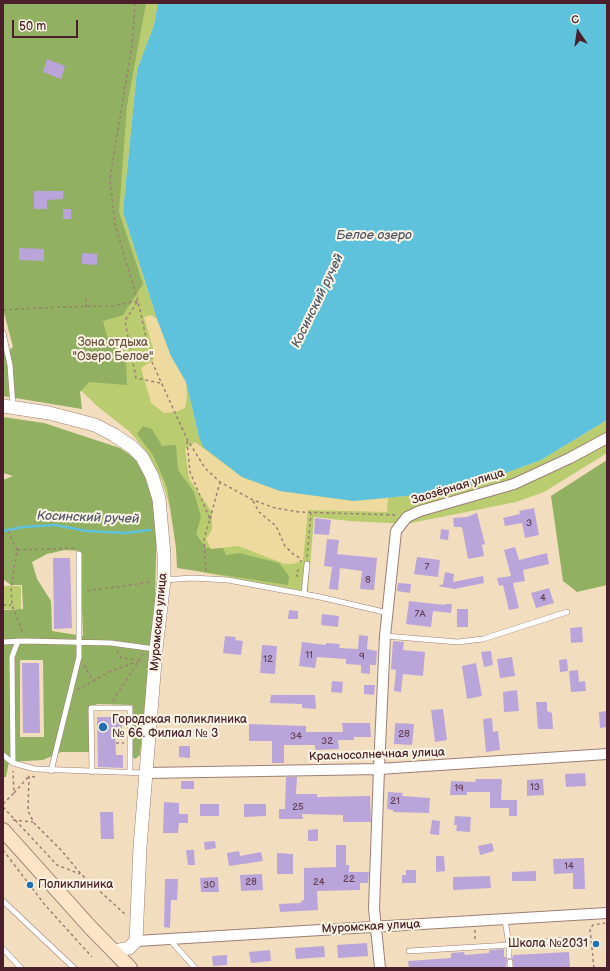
<!DOCTYPE html>
<meta charset="utf-8">
<style>
body{margin:0}
#map{position:relative;width:610px;height:971px;overflow:hidden;background:#f3ddbf;font-family:"Balsamiq Sans",sans-serif}
canvas{display:block}
.frame{position:absolute;inset:0;border:4px solid #4a1f2b;pointer-events:none}
.north{position:absolute;left:558px;top:12px;width:40px;height:40px;-webkit-text-stroke:3px #fcf5e5;paint-order:stroke;rotate:347deg;font-size:11px;font-weight:700;line-height:16px;text-align:center;color:#4a1f2b}
.north::after{content:'';display:block;margin:auto;width:14px;height:18px;background:#4a1f2b;clip-path:polygon(50% 0,100% 100%,50% 72%,0 100%)}
.scale{position:absolute;left:12px;top:20px;width:66px;height:18px;box-sizing:border-box;border:2px solid #4a1f2b;border-top:0;padding-left:5px;font-size:12px;line-height:14px;white-space:nowrap;color:#4a1f2b;-webkit-text-stroke:3px #fcf5e5;paint-order:stroke}
</style>
<div id="map">
<canvas width="610" height="971"></canvas>
<div class="frame"></div>
<div class="north">С</div>
<div class="scale">50 m</div>
</div>
<script>
const g = document.querySelector('canvas').getContext('2d');
g.lineJoin = 'round';
function fillPath(path, color) { g.fillStyle = color; g.fill(path, 'evenodd'); }
const toPath = rows => new Path2D(rows.map(r => 'M' + r).join(''));
function stroke(path, color, width, dash) { g.strokeStyle = color; g.lineWidth = width; g.lineCap = dash ? 'butt' : 'round'; g.setLineDash(dash || []); g.stroke(path); }
function write(font, color, halo, rows, align = 'center') {
  g.font = font + ' "Balsamiq Sans",sans-serif'; g.lineWidth = 4; g.setLineDash([]); g.textBaseline = 'middle'; g.strokeStyle = halo; g.fillStyle = color; for (const [text, x, y, turn = 0] of rows) {
    g.save(); g.translate(x, y); g.rotate((+turn || 0) * Math.PI / 180); g.textAlign = isNaN(turn) ? turn : align; if (halo) g.strokeText(text, 0, 0); g.fillText(text, 0, 0); g.restore();
  }
}
const green = toPath([
 [127,3,158,3,154,25,137,70,123,212,157,319,171,356,186,382,199,437,354,501,436,493,484,481,541,460,607,420,607,453,544,492,516,502,406,524,350,521,314,517,308,592,206,573,181,567,172,514,162,481,146,451,130,432,97,406,53,363,106,244],
 [3,586,21,586,21,609,3,609]
]);
const forest = toPath([
 [3,3,146,3,127,106,119,212,143,284,123,315,103,321,108,340,126,361,127,385,89,382,80,392,82,409,3,396,3,355,13,347,3,309],
 [3,417,44,423,120,448,143,464,152,489,157,517,155,599,140,755,135,759,132,756,133,705,98,704,89,707,89,752,61,752,43,760,9,762,6,777,3,777,3,610,23,609,22,585,11,585,3,579,3,480,13,476,3,473],
 [65,550,80,551,83,636,52,631,51,601,37,579,32,562,47,554],
 [20,660,43,660,44,737,20,737],
 [143,426,152,429,162,446,176,445,178,470,194,492,201,517,196,534,206,548,216,547,223,548,226,555,239,553,279,563,289,576,288,585,177,568,176,548,167,487,153,455,137,434],
 [607,460,607,585,577,592,563,581,551,496]
]);
const sand = toPath([
 [151,315,157,319,171,356,186,382,187,397,185,408,176,412,164,413,151,403,141,368,153,360,154,352,144,317],
 [195,442,242,477,280,491,354,501,388,498,387,512,308,510,303,560,293,564,285,564,238,546,211,549,206,539,212,530,212,512,189,479,185,449]
]);
const water = toPath([
 [158,3,607,3,607,420,541,460,484,481,436,493,354,501,280,491,242,477,203,447,199,437,186,382,171,356,157,319,123,212,137,70,154,25]
]);
const stream = toPath([
 [3,531,23,527,55,525,87,531,126,533,150,530]
]);
const building = toPath([
 [47,59,65,66,61,79,43,72],
 [34,191,63,191,63,199,47,200,47,209,34,209],
 [63,209,71,209,71,219,63,219],
 [19,248,44,249,44,261,19,260],
 [82,253,97,254,97,265,82,264],
 [534,508,539,535,525,538,522,523,505,526,503,518,520,514,519,511],
 [477,513,485,544,482,545,484,556,468,559,462,527,454,527,453,518,467,517],
 [315,518,331,520,329,535,314,534],
 [441,529,449,530,448,540,440,539],
 [327,539,339,540,337,554,377,558,374,590,360,589,362,571,340,568,338,590,329,589,332,567,324,566],
 [515,547,519,560,547,553,549,564,523,570,525,581,513,583,519,608,509,610,503,585,499,586,497,578,511,576,504,550],
 [417,557,440,560,438,577,414,574],
 [53,558,70,558,72,628,54,629],
 [445,572,454,574,453,582,483,576,484,583,454,589,438,586,443,584],
 [398,583,411,584,410,593,397,591],
 [549,588,554,603,536,608,531,593],
 [409,601,445,605,445,604,452,604,451,613,433,611,431,627,406,624],
 [457,609,468,609,468,627,457,627],
 [289,610,298,611,298,619,288,619],
 [322,614,339,616,338,627,321,625],
 [582,627,583,642,571,643,570,628],
 [359,635,368,636,367,649,377,651,376,665,370,665,370,674,361,673,361,665,346,664,346,659,317,657,315,668,299,666,302,642,326,645,326,643,340,644,339,648,358,649],
 [225,636,236,637,235,640,243,641,241,655,223,653],
 [393,641,404,642,403,650,425,652,423,676,403,674,401,692,394,691,396,670,391,669],
 [262,645,277,646,275,674,260,673],
 [491,651,493,665,484,667,481,652],
 [512,657,515,676,500,678,497,659],
 [567,659,568,671,560,672,559,660],
 [22,663,39,663,40,733,23,733],
 [476,663,482,696,467,699,462,666],
 [578,670,579,682,585,681,586,691,571,692,569,671],
 [332,681,343,682,342,693,331,692],
 [364,685,375,685,374,695,364,694],
 [517,690,519,711,504,712,503,692],
 [271,695,315,695,316,709,302,708,302,704,270,703],
 [536,702,547,702,547,711,552,713,553,729,538,729],
 [443,709,447,740,435,742,431,710],
 [607,711,607,727,600,728,599,712],
 [97,717,122,717,122,731,115,731,116,755,123,755,123,768,98,767],
 [492,718,493,732,498,731,500,750,486,752,483,719],
 [342,723,370,723,371,737,354,737,354,740,338,740,339,749,315,750,315,745,284,745,284,763,272,763,272,741,249,741,249,724,306,726,306,732,343,732],
 [395,723,414,724,412,745,394,744],
 [179,746,190,746,190,758,179,757],
 [585,773,586,786,566,787,565,774],
 [286,777,297,777,296,794,317,794,317,797,370,796,371,822,343,822,343,815,302,814,303,819,279,819,279,809,285,809],
 [476,779,502,779,501,800,517,800,517,816,509,816,509,808,490,808,490,792,467,792,467,795,450,795,451,781,475,782],
 [543,779,544,795,527,796,527,780],
 [181,781,194,781,194,789,181,789],
 [388,792,403,793,402,796,430,798,429,813,393,812,393,810,387,809],
 [164,802,179,803,179,814,188,814,188,823,179,823,178,833,163,833],
 [200,804,219,804,219,816,200,816],
 [244,804,266,804,266,816,244,817],
 [100,812,113,812,114,839,101,839],
 [455,816,471,817,470,832,456,831,457,825,454,825],
 [432,820,440,821,439,835,430,834],
 [318,829,318,841,308,841,308,830],
 [215,841,216,848,205,850,204,842],
 [492,843,494,851,480,855,478,846],
 [336,845,346,845,346,865,349,865,349,872,369,872,368,883,360,883,360,890,317,891,318,910,280,912,279,904,301,903,301,901,304,900,304,868,336,867],
 [186,850,194,850,195,865,188,865],
 [239,851,240,856,261,852,263,861,229,866,227,853],
 [277,853,293,854,293,874,277,874],
 [436,856,444,856,445,871,436,872],
 [584,858,585,889,573,889,573,873,554,874,553,859],
 [406,870,416,870,416,883,402,883,402,875,406,875],
 [536,871,536,881,512,881,512,872],
 [262,874,263,890,241,891,240,875],
 [490,876,491,888,453,890,453,877],
 [218,877,219,892,201,892,200,878],
 [165,879,178,879,177,900,171,900,170,928,164,927],
 [367,943,368,956,338,958,337,945],
 [324,946,325,957,296,959,295,948],
 [504,949,504,956,507,959,506,968,409,968,408,961,451,958,451,953,464,952,465,955,489,953,489,950],
 [270,950,271,961,251,963,249,952],
 [569,952,570,968,514,968,512,959,513,955],
 [227,955,227,965,213,966,212,956]
]);
const path = toPath([
 [135,3,132,45,110,178,115,225,138,301,151,360,187,439,205,468,220,482,253,500,275,508,299,512,396,515],
 [86,298,86,307],
 [137,302,125,321,136,378,160,383],
 [3,310,60,307,112,306,138,301],
 [187,441,190,472,210,519,204,539,206,572],
 [253,501,259,512,276,526,285,546,293,554,300,558,301,562],
 [210,519,220,482],
 [8,531,17,550,11,588,12,605,23,634],
 [17,550,76,548],
 [307,557,311,513],
 [298,577,296,574,300,567],
 [87,591,152,582],
 [3,605,11,605],
 [117,651,121,658,137,660],
 [84,665,93,681],
 [77,690,111,671,139,661],
 [113,701,143,654],
 [116,743,124,743],
 [35,777,29,776,28,811,34,823,62,851,81,874,127,916],
 [14,793,29,776],
 [3,804,14,793,13,771],
 [3,807,57,865,80,874],
 [13,820,33,822],
 [3,850,45,905,92,957],
 [475,930,475,940],
 [594,968,590,929,593,925,605,923]
]);
const service = toPath([
 [3,333,10,365,13,407],
 [165,580,192,578,228,580,320,597,388,613],
 [304,594,307,564],
 [385,636,458,642,483,639,567,612],
 [3,642,25,641,111,643,155,649],
 [3,755,13,763,35,769,146,773],
 [13,763,12,657,18,641],
 [51,771,79,657,79,554],
 [92,772,91,708,130,708,130,773],
 [3,901,74,968],
 [505,920,509,945,567,940],
 [170,940,195,968],
 [3,949,21,968],
 [409,951,509,945,509,956],
 [510,962,510,968]
]);
const minor = toPath([
 [147,773,379,769,607,754],
 [136,941,607,913],
 [380,968,374,908,379,769,385,636,396,531,407,517,420,511,514,484,570,458,607,438]
]);
const tertiary = toPath([
 [3,406,49,413,95,425,114,435,132,447,142,457,152,476,159,499,164,555,164,580,156,649,140,847,136,941,129,948,114,951]
]);
const secondary = toPath([
 [3,830,90,927,130,968]
]);
const markers = [
 [103,727,5,"#1f6fb2"],
 [30,885,4,"#1f6fb2"],
 [596,944,4,"#1f6fb2"]
];
const numberNames = [
 ["3",529,523],
 ["7",427,567],
 ["8",368,580],
 ["4",543,598],
 ["7А",420,614],
 ["11",309,655],
 ["9",362,656],
 ["12",268,659],
 ["28",404,734],
 ["34",296,736],
 ["32",327,741],
 ["13",535,787],
 ["19",459,788],
 ["21",395,801],
 ["25",298,807],
 ["14",569,866],
 ["22",349,879],
 ["28",251,882],
 ["24",319,882],
 ["30",209,885]
];
const parkNames = [
 ["Зона отдыха",113,343],
 ["\"Озеро Белое\"",113,357]
];
const streetNames = [
 ["Заозёрная улица",458,487,-17],
 ["Муромская улица",159,622,-85],
 ["Красносолнечная улица",377,755,-2],
 ["Муромская улица",371,927,-3]
];
const poiNames = [
 ["Городская поликлиника",112,720],
 ["№ 66. Филиал № 3",112,734],
 ["Поликлиника",38,885],
 ["Школа №2031",588,944,"right"]
];
const waterNames = [
 ["Белое озеро",374,236],
 ["Косинский ручей",318,301,-64],
 ["Косинский ручей",88,518,2]
];
fillPath(green, '#b9cc70');
fillPath(forest, '#92b062');
fillPath(sand, '#eeda9e');
fillPath(water, '#5fc2dd');
stroke(stream, '#5fc2dd', 2.5);
fillPath(building, '#baa5da');
stroke(service, '#9e7e75', 6);
stroke(minor, '#9e7e75', 12);
stroke(tertiary, '#9e7e75', 14);
stroke(secondary, '#9e7e75', 16);
stroke(path, '#9e7e75', 1.5, [3, 3]);
stroke(service, '#fff', 5);
stroke(minor, '#fff', 10);
stroke(tertiary, '#fff', 13);
stroke(secondary, '#fee4c6', 14);
for (const [x, y, r, color] of markers) { const dot = new Path2D(); dot.arc(x, y, r, 0, 2 * Math.PI); g.fillStyle = color; g.fill(dot); stroke(dot, '#fcf5e5', 1.5); }
write('10px', '#664057', null, numberNames);
write('12px', '#6b5340', '#fcf5e5', parkNames);
write('12px', '#4a1f2b', '#fcf5e5', streetNames);
write('12px', '#4a1f2b', '#fcf5e5', poiNames, 'left');
write('italic 13px', '#515869', '#fcf5e5', waterNames);
</script>
